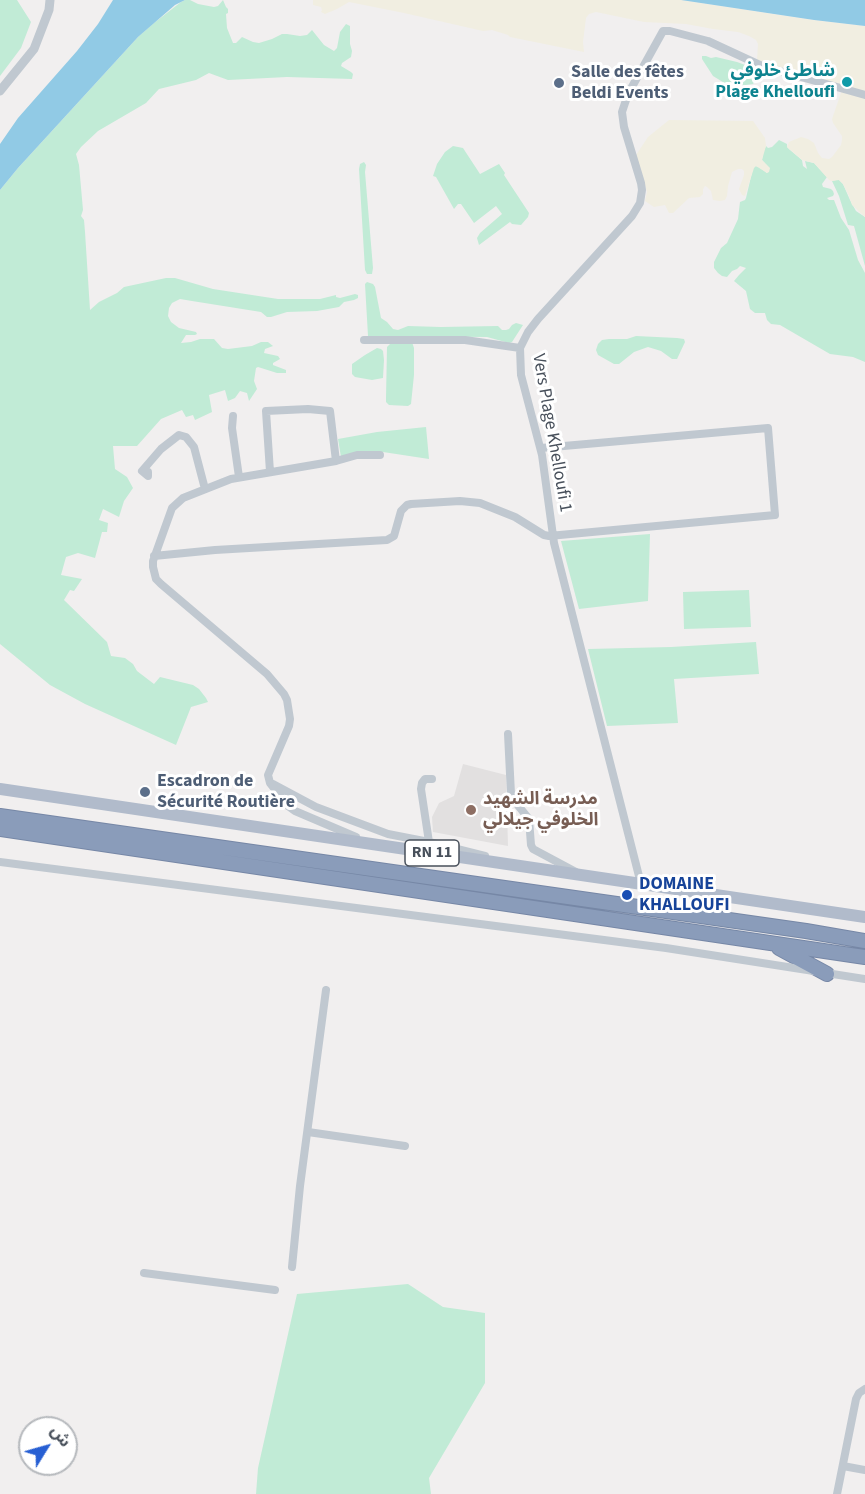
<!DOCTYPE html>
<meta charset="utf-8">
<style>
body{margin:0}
#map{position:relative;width:865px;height:1494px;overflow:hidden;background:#f1efef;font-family:"Source Sans 3","Noto Sans Arabic",sans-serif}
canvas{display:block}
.north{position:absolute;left:18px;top:1416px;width:60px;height:60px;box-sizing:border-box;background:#fff;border:2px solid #b6b9bd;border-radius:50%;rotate:53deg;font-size:16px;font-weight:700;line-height:24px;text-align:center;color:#48505b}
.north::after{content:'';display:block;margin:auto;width:21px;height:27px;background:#275fd3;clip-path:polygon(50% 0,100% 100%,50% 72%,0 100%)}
</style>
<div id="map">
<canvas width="865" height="1494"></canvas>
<div class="north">ش</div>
</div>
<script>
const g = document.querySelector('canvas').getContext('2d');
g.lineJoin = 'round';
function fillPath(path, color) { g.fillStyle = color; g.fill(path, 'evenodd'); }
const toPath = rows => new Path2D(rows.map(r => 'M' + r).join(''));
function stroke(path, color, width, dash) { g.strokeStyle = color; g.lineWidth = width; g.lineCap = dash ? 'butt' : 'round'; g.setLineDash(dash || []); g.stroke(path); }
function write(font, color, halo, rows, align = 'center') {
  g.font = font + ' "Source Sans 3","Noto Sans Arabic",sans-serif'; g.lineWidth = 6; g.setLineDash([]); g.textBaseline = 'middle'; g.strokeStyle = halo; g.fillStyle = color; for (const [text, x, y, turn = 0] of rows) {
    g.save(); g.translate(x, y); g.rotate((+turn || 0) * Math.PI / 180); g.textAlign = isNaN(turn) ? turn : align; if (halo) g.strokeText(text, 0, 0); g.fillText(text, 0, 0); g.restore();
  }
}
const education = toPath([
 [463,764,506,775,508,846,433,832,432,817,439,803,454,796]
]);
const green = toPath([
 [0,0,17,0,31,22,21,48,0,76],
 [185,0,190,0,198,4,214,7,218,6,223,0,226,7,228,9,228,13,226,14,227,28,233,43,236,43,242,37,253,42,259,43,272,39,282,34,287,34,300,36,307,35,312,30,324,45,334,51,337,48,340,32,346,24,350,26,350,44,352,51,351,57,342,63,341,66,351,72,353,74,352,79,287,77,228,80,209,73,196,80,159,89,146,103,98,131,81,147,76,154,79,165,83,210,81,216,84,220,85,232,90,310,99,302,117,293,124,287,166,278,175,278,213,289,278,299,320,299,336,295,336,297,340,298,355,294,358,295,358,298,354,300,344,302,339,307,317,311,287,312,271,317,267,317,261,312,192,301,180,299,172,303,169,308,168,316,171,322,179,328,196,332,197,334,195,335,186,335,181,343,191,342,200,339,214,339,222,348,228,349,252,346,261,342,268,342,273,346,265,349,264,353,278,356,280,359,273,363,273,365,286,370,286,373,277,373,258,367,256,368,254,381,257,389,249,401,247,393,240,391,235,398,228,401,225,390,209,395,212,412,195,420,193,415,186,417,182,410,161,419,137,446,113,446,115,469,127,477,133,488,124,501,119,517,103,509,99,520,108,523,107,532,102,532,95,558,78,553,66,557,61,575,82,579,74,591,70,590,64,600,107,642,111,656,125,658,133,664,137,671,154,684,160,677,193,685,199,689,206,698,208,702,191,707,176,745,85,704,50,685,0,644,0,190,18,168,138,37,154,23,181,2],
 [702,56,706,56,711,58,716,57,737,62,759,70,760,74,751,74,751,76,755,81,753,84,731,87,713,76,702,59],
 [779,140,787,144,787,147,790,150,802,160,803,166,807,169,805,161,814,163,827,177,822,184,823,187,831,189,833,191,834,194,833,196,827,198,829,200,834,200,841,218,849,230,858,260,865,273,865,362,853,357,830,354,780,325,771,324,767,320,765,313,755,313,750,309,746,291,734,281,739,275,746,268,740,266,737,269,732,271,727,277,722,276,718,273,714,268,714,262,721,248,727,243,738,219,740,202,745,200,746,198,753,168,755,166,759,167,767,173,769,168,762,160,763,152,766,146,768,148,772,147],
 [453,146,463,148,480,174,499,164,505,173,504,175,529,213,528,217,521,225,512,224,510,222,479,245,477,238,480,233,502,214,496,206,474,223,461,204,458,204,454,209,436,177,433,176,437,164,445,152],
 [364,162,366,165,365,172,373,268,372,274,367,274,365,270,359,169,360,164],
 [836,180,839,180,843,184,850,200,856,211,865,217,865,266,854,226,848,225,839,196,832,181],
 [367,282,373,284,375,287,381,318,387,322,393,329,398,330,408,326,441,327,498,326,502,330,506,330,509,329,512,325,516,323,523,325,512,342,509,343,487,337,368,336,365,284],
 [636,336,677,338,684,339,685,342,677,359,672,359,661,351,648,347,634,352,619,364,614,364,598,355,596,350,598,344,602,340,609,339,627,339],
 [412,342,414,348,414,375,411,404,408,406,389,405,386,402,386,398,387,347,391,343],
 [377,348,381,349,383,351,384,360,383,378,372,380,355,377,352,374,352,364,365,355],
 [426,427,429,459,383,452,341,457,338,439,377,432],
 [650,534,648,601,579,609,561,541],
 [749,590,751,627,684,629,683,592],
 [756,642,759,674,674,679,678,723,607,726,588,649,671,647],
 [408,1284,443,1307,485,1313,485,1383,429,1478,431,1494,256,1494,258,1468,297,1294]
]);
const sand = toPath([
 [313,0,681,0,813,20,865,26,865,217,852,205,849,196,843,184,839,180,832,181,829,180,814,163,802,160,787,147,789,142,801,137,808,139,814,143,818,153,822,158,829,159,832,157,841,145,842,140,842,136,833,123,832,119,843,87,779,68,757,60,758,44,756,40,749,36,738,32,713,29,686,24,644,22,596,12,589,14,586,18,583,42,584,52,510,37,508,35,492,30,483,31,404,13,349,2,337,9,325,14,321,12,322,10,321,7,313,5],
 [669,120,753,121,765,138,766,146,762,160,770,168,769,172,767,173,756,166,754,168,745,196,742,195,739,189,744,175,744,171,742,169,738,169,732,172,728,186,727,196,725,200,720,201,713,200,711,191,707,187,705,186,703,189,703,194,700,197,689,198,673,213,669,213,665,205,654,207,645,201,647,192,636,155,648,137]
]);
const water = toPath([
 [113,0,185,0,175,5,138,37,18,168,0,190,0,144,18,118,77,51,98,24],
 [681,0,865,0,865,26,814,20]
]);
const minor = toPath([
 [364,340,465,340,520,348],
 [233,416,232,428,239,477],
 [336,461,231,479,183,498,172,508,153,561,153,567,156,579,161,584,267,674,284,694,287,700,290,719,289,726,268,775,270,783,288,806,295,811,356,837],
 [148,472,148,476,142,471,161,449,179,435,186,437,194,447,205,489],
 [270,472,266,411,308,409,330,411,336,461,357,455,380,455],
 [154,556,215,550,387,540,394,536,401,511,407,505,411,504,460,501,480,503,515,517,544,535,549,536,775,515,768,428,541,448],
 [508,734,511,794,512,798,529,819,531,845,533,849,576,872],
 [273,784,316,807,388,834,429,842,485,856],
 [429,842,421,789,422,783,425,779,432,779],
 [0,862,666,948,865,979],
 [641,884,554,543,542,455,521,375,520,348,528,332,538,319,632,216,640,203,642,190,641,183,624,127,622,112,628,94,663,31,670,31,708,41,762,66,865,95],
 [308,1132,405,1146],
 [292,1267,300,1186,326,990],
 [144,1273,275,1290],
 [843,1466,865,1470],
 [837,1494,856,1399,859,1393,865,1389]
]);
const tertiary = toPath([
 [0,91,34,49,49,10,50,0]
]);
const primary = toPath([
 [0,789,865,917]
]);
const motorway = toPath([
 [0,816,806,931,865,941],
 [0,829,865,957],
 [779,948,827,974]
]);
const markers = [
 [847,82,6,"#0f9aa8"],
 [559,83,6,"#5c6f8a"],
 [145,792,6,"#5c6f8a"],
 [471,810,6,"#8d6e63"],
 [627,895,6,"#1a4fb4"]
];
const shields = [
 [432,853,54]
];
const shieldNames = [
 ["RN 11",432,853]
];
const cultureNames = [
 ["شاطئ خلوفي",835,72],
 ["Plage Khelloufi",835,93]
];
const serviceNames = [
 ["Salle des fêtes",571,73],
 ["Beldi Events",571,94],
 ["Escadron de",157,782],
 ["Sécurité Routière",157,803]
];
const streetNames = [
 ["Vers Plage Khelloufi 1",551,433,80]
];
const educationNames = [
 ["مدرسة الشهيد",483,800],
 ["الخلوفي جيلالي",483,821]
];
const transitNames = [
 ["DOMAINE",639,885],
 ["KHALLOUFI",639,906]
];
fillPath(education, '#e2e0e0');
fillPath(green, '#c1ebd6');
fillPath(sand, '#f1eee1');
fillPath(water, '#91cae5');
stroke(motorway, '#7687a6', 16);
stroke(minor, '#c0c8d0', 8);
stroke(tertiary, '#c0c8d0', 9);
stroke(primary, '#b1bbcb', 12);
stroke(motorway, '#8a9cba', 14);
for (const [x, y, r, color] of markers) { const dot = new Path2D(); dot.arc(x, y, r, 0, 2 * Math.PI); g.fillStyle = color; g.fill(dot); stroke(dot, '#fff', 2); }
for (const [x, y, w] of shields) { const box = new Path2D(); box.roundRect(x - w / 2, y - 13, w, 26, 4.5); g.fillStyle = '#fff'; g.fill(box); stroke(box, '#48505b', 1.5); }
write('bold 16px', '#48505b', null, shieldNames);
write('bold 18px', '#0d838f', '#fff', cultureNames, 'right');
write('bold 18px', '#4e5e75', '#fff', serviceNames, 'left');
write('18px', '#48505b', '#fff', streetNames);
write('bold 18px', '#785e54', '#fff', educationNames, 'left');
write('bold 18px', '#164399', '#fff', transitNames, 'left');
</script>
